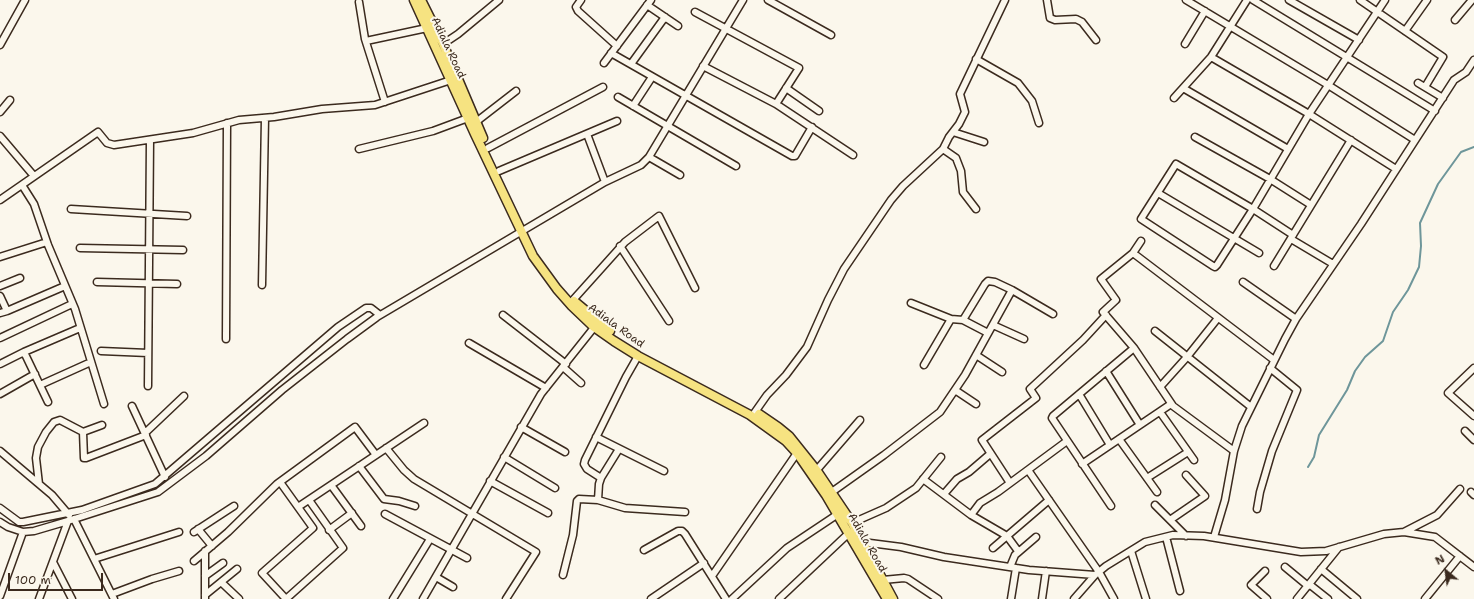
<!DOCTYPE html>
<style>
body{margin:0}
#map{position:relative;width:1474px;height:599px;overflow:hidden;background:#fbf7ec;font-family:"Shantell Sans",sans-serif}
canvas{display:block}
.north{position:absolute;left:1426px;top:551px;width:40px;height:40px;-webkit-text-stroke:3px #fbf7ec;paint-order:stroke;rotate:331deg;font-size:11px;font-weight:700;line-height:16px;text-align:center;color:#3b2a1e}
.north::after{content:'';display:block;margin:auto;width:14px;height:18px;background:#3b2a1e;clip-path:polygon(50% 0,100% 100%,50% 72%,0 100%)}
.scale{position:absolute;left:8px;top:573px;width:95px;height:18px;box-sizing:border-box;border:2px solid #3b2a1e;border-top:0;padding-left:5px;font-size:12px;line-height:14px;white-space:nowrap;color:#3b2a1e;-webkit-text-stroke:3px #fbf7ec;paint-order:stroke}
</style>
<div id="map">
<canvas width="1474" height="599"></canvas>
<div class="north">N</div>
<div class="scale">100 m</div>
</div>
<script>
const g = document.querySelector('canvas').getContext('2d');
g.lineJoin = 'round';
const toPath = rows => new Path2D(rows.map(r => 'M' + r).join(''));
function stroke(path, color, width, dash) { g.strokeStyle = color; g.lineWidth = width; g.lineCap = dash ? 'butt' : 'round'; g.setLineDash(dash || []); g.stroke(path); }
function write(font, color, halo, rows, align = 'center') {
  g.font = font + ' "Shantell Sans",sans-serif'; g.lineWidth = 4; g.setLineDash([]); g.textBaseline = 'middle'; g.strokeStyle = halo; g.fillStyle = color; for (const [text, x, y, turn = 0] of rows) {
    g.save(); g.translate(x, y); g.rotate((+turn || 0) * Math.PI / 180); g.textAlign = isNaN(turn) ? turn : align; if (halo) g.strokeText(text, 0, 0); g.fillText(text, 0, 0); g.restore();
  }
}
const stream = toPath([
 [1308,467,1314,457,1319,435,1347,390,1355,371,1365,357,1383,341,1393,312,1408,290,1419,267,1421,246,1420,223,1438,184,1461,152,1474,147]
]);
const minor = toPath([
 [581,0,576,7,578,11,617,46],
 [768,0,831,35],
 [1047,0,1050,18,1055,20,1076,19,1082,22,1096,40],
 [1186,0,1328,85,1415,140],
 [1253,0,1435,111],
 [1289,0,1359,40],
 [1360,0,1443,57,1425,87],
 [359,2,365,39,385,102],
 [647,5,678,26],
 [695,12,799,68,776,104],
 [1455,20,1472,0],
 [1405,31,1427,0],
 [366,41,427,28],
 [443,44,458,34,499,0],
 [1185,44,1205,11],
 [0,45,25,0],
 [611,53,792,156,795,156,812,127],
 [1211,57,1309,114,1396,169],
 [976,59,1018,83,1032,101,1039,123],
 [604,63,651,0],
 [631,64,665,17],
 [703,66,776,104,853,155],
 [1418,83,1443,98],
 [786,88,819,111],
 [1183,88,1288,149],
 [618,97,736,166],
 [1174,98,1211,57,1247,0],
 [633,106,652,77],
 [0,112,10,100],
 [476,122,516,91],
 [953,132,984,142],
 [587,134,605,182],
 [0,136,34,176],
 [1195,137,1270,179,1311,205],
 [488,148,603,87],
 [359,149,433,131,468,118],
 [943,149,956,158,961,171,963,192,976,209],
 [649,157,680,175],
 [499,171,617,121],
 [22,185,34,204,48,245,75,309,104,404],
 [1158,193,1259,253],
 [0,200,98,132,107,143,114,145,193,133,239,120,274,117,322,109,375,105,451,80],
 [71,209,187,216],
 [1293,235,1253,209,1176,164,1141,219,1213,266,1215,267,1217,265,1253,209,1309,114,1385,0],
 [1291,239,1333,264],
 [1141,241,1133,253,1101,279,1116,300,1103,312,1134,348,1173,406,1234,451],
 [620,246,669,321],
 [80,248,183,250],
 [1133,253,1274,360],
 [0,257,47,242],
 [1274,266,1351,140],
 [97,282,177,284],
 [1243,282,1296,319],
 [262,285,265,118],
 [0,286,20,278],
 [0,296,7,311],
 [573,300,625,242,659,216,695,288],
 [911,303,951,319,963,320,988,333],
 [0,313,7,311,65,286],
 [503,315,566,364],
 [963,320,985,284,988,281,995,282,1012,290],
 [993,325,1024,339],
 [1155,331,1251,407],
 [0,338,72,304],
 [226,339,227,123],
 [469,343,546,388],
 [101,351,148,353],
 [24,352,48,402],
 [976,355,1002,372],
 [0,364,24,352,80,328],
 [924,365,951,319],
 [563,367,581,383],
 [1474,368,1448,393,1474,416],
 [1106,371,1140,425],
 [40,385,91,362],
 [148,386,150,140],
 [1160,387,1187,357,1218,318],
 [955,390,976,404],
 [0,394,35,374],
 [1079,394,1110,445],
 [132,406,165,477],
 [755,412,767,395,786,375,807,347,828,300,844,269,891,200,903,186,943,149,949,137,959,124,965,112,960,94,1005,0],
 [1160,412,1194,460],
 [521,427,565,452],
 [1465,431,1474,440],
 [83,432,84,458,86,458,146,435],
 [145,433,184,396],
 [596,437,664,471],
 [1119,439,1157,492],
 [386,448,404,470,414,479,536,552,506,599],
 [0,451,52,495,69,515],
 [504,457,555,488],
 [1082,464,1171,404],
 [359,466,384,499,399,501,415,506],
 [1028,470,1099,572,1114,599],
 [815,472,860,420],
 [601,478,587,469,584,464,585,460,626,377,638,356],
 [1147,478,1188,452],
 [923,479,971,515,1007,536,1018,551],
 [490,481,548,513],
 [280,482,313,528,262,573,286,599],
 [1010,483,982,440,1036,398,1030,389,1083,340,1106,315],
 [39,484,36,458,38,447,46,432,54,422,60,420,83,432,102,425],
 [331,485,361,526],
 [1471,492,1474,495],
 [829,494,884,455,940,412,965,375,1012,290,1053,314],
 [944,494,957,479,969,472,990,454],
 [598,500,599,484,601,478,619,449],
 [1155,505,1186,536],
 [1111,506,1052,418,1053,416,1134,348],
 [298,507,424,423],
 [0,508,19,522,23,522,82,510,155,484,338,327,366,308,371,308,380,315],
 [1257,509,1260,492,1272,451,1297,390,1270,368],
 [385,514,467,558],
 [971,515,980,503,998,492,1067,441],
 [74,519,114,599],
 [1170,520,1205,496,1186,475],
 [0,522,8,527,23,532,34,531,68,521,158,492,206,456,282,390,347,339,377,317,605,182,641,165,649,157,743,0],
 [852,523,886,508,916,488,941,457],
 [198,529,212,546],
 [329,530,352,513],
 [194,532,234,506],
 [1404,532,1437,515,1460,489],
 [1166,537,1180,591],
 [1214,537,1225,500,1234,451,1242,426,1285,339,1296,319,1361,224,1454,80,1466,72,1474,60],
 [862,542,901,547,944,557,1029,570,1095,575],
 [993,548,1049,500],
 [644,550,678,531,682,531,685,534,726,599],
 [1131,551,1146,599],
 [94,559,179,532],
 [194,561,228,532,277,484,355,427,376,455],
 [53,562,72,599],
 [1010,567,1015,555,1036,537],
 [1285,567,1308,586],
 [1321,569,1357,599],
 [1265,571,1251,585,1267,599],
 [563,575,573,535,577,501,579,499,598,500,625,508,685,512],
 [205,576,223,563],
 [712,576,797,453],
 [436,577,453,587],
 [883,580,904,578,908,579,938,599],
 [221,582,239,599],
 [1309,584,1328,599],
 [112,594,152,579,179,571],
 [205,595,237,569],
 [0,596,23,532],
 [39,599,68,521],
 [205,599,205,551],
 [286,599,343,548,309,500],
 [393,599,430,539],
 [423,599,541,394,596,325],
 [651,599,704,563],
 [732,599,787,548,838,514],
 [779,599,849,533],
 [1011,599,1016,568],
 [1042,599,1046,571],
 [1074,599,1095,575,1106,566,1145,542,1173,535,1204,536,1301,552,1326,551,1384,534,1404,532,1435,537,1474,567],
 [1297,599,1339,547],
 [1425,599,1460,556]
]);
const major = toPath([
 [414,0,475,134,533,256,557,289,572,306,594,327,614,341,638,356,750,415,786,441,797,453,826,495,887,599],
 [421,0,443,44,483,138],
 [574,301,610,331],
 [759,414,778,427,789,436,817,471,852,523,893,599]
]);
const streetNames = [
 ["Adiala Road",448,48,65],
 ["Adiala Road",616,326,36],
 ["Adiala Road",867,543,60]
];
stroke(stream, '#6e969a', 2);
stroke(minor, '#3b2a1e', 9);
stroke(major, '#3b2a1e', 11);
stroke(minor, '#fbf7ec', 6);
stroke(major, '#f6e381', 8);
write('11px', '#3b2a1e', '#fbf7ec', streetNames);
</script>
